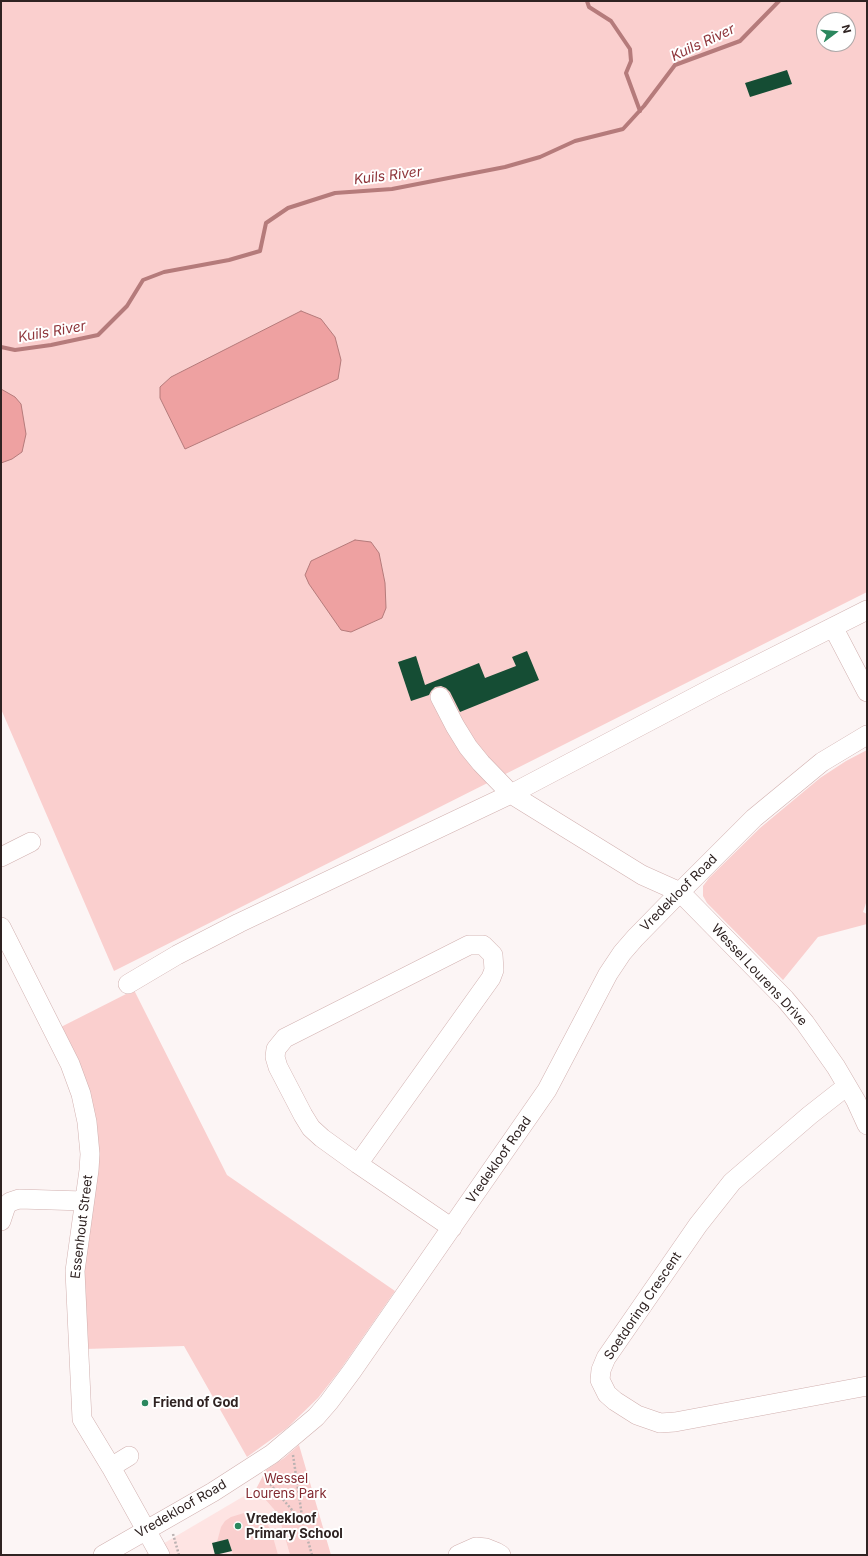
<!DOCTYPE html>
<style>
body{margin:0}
#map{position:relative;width:868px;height:1556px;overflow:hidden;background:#fcf5f5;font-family:Inter,sans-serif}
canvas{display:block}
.frame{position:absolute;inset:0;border:2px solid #2f2322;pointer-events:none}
.north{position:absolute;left:816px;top:12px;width:40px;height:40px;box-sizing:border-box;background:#fff;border:1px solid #aca7a7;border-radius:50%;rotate:74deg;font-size:11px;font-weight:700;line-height:16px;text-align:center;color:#2f2322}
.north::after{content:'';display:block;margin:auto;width:14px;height:18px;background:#2b875e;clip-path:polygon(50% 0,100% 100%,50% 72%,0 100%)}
</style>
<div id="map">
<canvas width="868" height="1556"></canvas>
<div class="frame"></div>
<div class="north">N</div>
</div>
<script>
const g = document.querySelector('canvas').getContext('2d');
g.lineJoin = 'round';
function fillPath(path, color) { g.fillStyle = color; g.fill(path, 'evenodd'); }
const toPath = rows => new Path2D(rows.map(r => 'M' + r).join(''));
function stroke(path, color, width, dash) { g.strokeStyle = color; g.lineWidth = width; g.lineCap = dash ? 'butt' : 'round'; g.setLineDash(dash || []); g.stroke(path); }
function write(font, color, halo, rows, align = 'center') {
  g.font = font + ' Inter,sans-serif'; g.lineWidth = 4; g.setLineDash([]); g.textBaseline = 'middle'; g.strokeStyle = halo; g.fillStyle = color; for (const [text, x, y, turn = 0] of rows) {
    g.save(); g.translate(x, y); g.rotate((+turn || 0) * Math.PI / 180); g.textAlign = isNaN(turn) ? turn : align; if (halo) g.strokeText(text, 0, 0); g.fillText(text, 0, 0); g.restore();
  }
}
const built = toPath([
 [256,1489,278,1514,290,1555,144,1555]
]);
const green = toPath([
 [1,1,867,1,867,592,114,971,1,709],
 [824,20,848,20,848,44,824,44],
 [867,750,867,900,863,912,867,914,867,924,818,937,783,980,707,903,703,896,703,886,709,878,760,828,820,778,846,761],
 [134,990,227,1175,395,1291,340,1370,318,1398,287,1428,247,1457,184,1346,85,1349,81,1277,93,1197,59,1028],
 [299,1445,331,1555,290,1555,278,1514,256,1489,266,1470,284,1458],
 [244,1513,257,1516,267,1524,271,1530,278,1555,233,1555,228,1539,217,1542,221,1527,225,1521,231,1517]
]);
const water = toPath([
 [301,311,321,319,335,337,341,360,338,379,185,449,160,398,160,387,171,377,301,311],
 [1,389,15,397,21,404,26,434,22,452,12,459,1,463,1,389],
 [355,540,371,542,379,553,385,583,386,608,382,618,351,632,341,630,309,584,305,575,311,561,355,540]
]);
const stream = toPath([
 [587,1,589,7,611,21,630,49,631,61,626,73,640,111],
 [1,347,15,350,51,345,98,335,127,306,143,280,164,272,229,260,260,251,266,223,288,208,335,193,392,189,505,167,540,157,575,141,623,129,644,106,675,65,740,41,779,1]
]);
const building = toPath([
 [787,70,792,84,750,97,745,83],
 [527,651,539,680,460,712,450,692,446,688,441,686,435,687,431,691,429,695,411,701,398,662,416,656,425,685,479,663,485,678,516,666,512,657],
 [228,1539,232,1551,215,1555,212,1543]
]);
const path = toPath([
 [293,1455,303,1523,312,1555],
 [265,1478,303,1523],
 [173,1534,179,1555]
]);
const minor = toPath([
 [833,627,867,692],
 [440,697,455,726,468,747,481,763,511,794,642,875,680,892,785,999,805,1023,836,1067,856,1101,867,1125],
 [1,857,31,842],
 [1,927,70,1064,81,1094,87,1122,90,1154,89,1170,75,1271,82,1419,111,1467,160,1555],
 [128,984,177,955,239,923,511,794,716,686,867,610],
 [847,1086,810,1115,732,1182,698,1225,606,1358,601,1370,600,1380,607,1394,615,1401,637,1415,660,1423,675,1422,867,1386],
 [358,1164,491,978,494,970,493,955,483,945,469,945,285,1038,276,1049,275,1057,278,1067,303,1115,311,1128,322,1138,358,1164,452,1228],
 [1,1221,6,1206,10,1202,19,1199,84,1201],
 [111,1467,129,1456],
 [103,1555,213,1492,272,1454,316,1417,329,1402,352,1371,547,1090,608,974,622,953,635,938,680,892,754,818,822,762,867,735],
 [458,1555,476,1547,486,1548,496,1552,501,1555]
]);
const markers = [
 [145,1403,4,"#2b875e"],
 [238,1526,4,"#2b875e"]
];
const streetNames = [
 ["Vredekloof Road",679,893,-45],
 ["Wessel Lourens Drive",759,975,47],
 ["Vredekloof Road",499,1160,-55],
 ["Essenhout Street",82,1227,-83],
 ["Soetdoring Crescent",643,1306,-56],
 ["Vredekloof Road",181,1509,-30]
];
const poiNames = [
 ["Friend of God",153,1403],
 ["Vredekloof",246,1519],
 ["Primary School",246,1534]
];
const parkNames = [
 ["Wessel",286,1479],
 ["Lourens Park",286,1494]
];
const waterNames = [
 ["Kuils River",703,43,-25],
 ["Kuils River",388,176,-7],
 ["Kuils River",52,332,-10]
];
fillPath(built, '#fee4e3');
fillPath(green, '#facfce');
fillPath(water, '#eea1a1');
stroke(water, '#b57b7b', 1);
stroke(stream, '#b57b7b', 4);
fillPath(building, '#154d34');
stroke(minor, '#d1b0af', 20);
stroke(path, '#bbb2b2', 2.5, [2, 2]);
stroke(minor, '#fff', 19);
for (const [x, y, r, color] of markers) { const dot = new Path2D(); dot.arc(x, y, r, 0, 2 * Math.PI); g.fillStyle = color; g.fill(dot); stroke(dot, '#fff', 1.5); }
write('13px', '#2f2322', '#fff', streetNames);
write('bold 13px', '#2f2322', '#fff', poiNames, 'left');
write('13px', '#822930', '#fff', parkNames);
write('italic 14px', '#8f363b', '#fff', waterNames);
</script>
